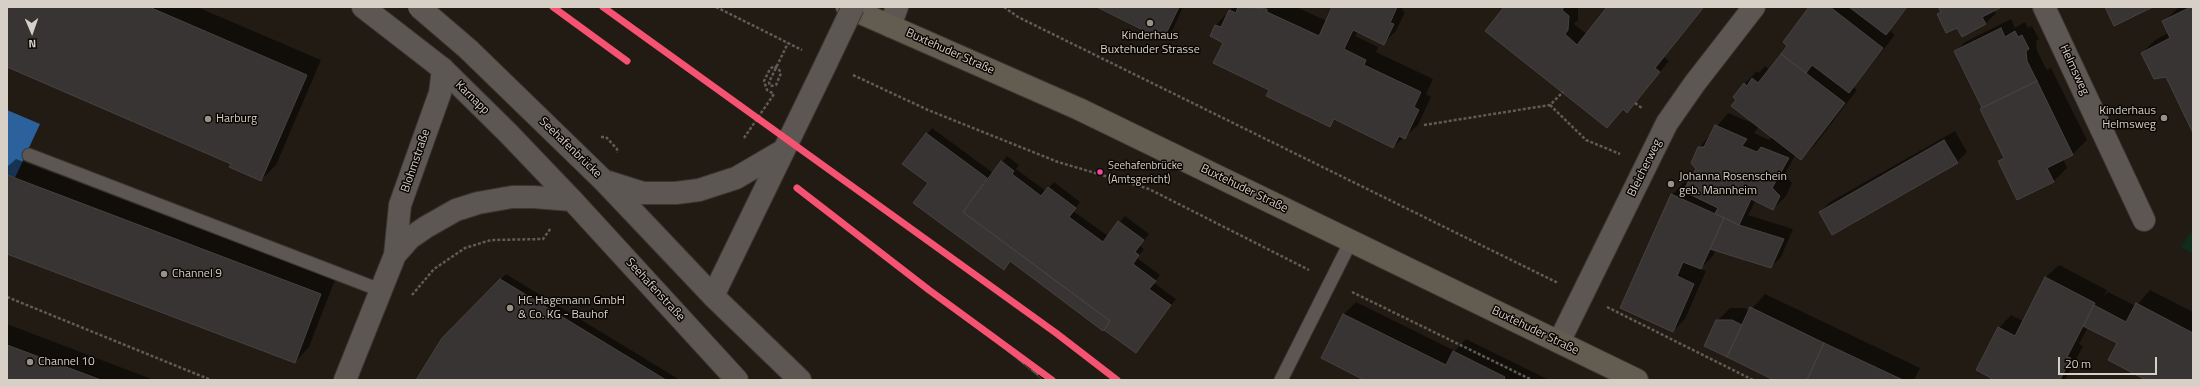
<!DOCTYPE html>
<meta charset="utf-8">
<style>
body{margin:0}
#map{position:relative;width:2200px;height:387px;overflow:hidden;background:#211b14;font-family:"Titillium Web",sans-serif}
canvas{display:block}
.frame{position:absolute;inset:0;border:8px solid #d7d0c7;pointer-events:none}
.north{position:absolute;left:12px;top:12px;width:40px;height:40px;-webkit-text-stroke:3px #0b0703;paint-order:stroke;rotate:178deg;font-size:11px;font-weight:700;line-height:16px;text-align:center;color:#d7d0c7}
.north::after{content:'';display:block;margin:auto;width:14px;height:18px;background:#d7d0c7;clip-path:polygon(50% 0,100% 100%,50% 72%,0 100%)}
.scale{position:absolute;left:2058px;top:357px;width:99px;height:18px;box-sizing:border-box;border:2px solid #d7d0c7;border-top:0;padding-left:5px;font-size:12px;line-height:14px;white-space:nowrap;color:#d7d0c7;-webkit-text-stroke:3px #0b0703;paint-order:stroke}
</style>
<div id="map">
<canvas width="2200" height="387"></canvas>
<div class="frame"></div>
<div class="north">N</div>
<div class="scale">20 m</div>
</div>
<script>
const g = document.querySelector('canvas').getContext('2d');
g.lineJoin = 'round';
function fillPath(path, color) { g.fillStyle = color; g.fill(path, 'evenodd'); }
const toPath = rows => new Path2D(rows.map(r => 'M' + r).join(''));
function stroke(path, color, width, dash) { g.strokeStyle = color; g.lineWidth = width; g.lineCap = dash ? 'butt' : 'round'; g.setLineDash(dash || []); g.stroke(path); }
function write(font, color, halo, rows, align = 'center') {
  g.font = font + ' "Titillium Web",sans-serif'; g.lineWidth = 3; g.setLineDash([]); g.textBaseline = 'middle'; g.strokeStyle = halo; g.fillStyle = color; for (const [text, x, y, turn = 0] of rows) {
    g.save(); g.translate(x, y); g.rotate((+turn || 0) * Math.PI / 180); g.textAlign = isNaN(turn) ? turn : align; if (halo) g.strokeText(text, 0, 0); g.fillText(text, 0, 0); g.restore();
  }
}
const green = toPath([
 [2193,229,2193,254,2181,247]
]);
const water = toPath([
 [7,110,40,124,7,195]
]);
const shadow = toPath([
 [7,7,197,7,321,60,276,165,261,180,232,163,7,66],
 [1099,7,1183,7,1173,29,1163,38],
 [1233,7,1296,7,1327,21,1333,7,1403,7,1402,10,1405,12,1396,31,1384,43,1358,31,1355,36,1378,47,1376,52,1433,79,1426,94,1431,97,1418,125,1393,147,1336,119,1330,126,1271,89,1224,42,1211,36,1216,25],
 [1505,7,1578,7,1578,20,1574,24,1587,34,1609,7,1705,7,1664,57,1669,61,1637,101,1627,111,1624,108,1607,126],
 [1811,7,1908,7,1889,30,1895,35,1853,87,1857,90,1814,146,1801,158,1796,154,1784,175,1792,183,1786,196,1773,209,1756,200,1748,215,1793,229,1781,257,1771,267,1716,249,1713,256,1700,269,1706,271,1685,319,1673,331,1672,195,1684,182,1688,184,1697,169,1699,148,1728,113,1757,125,1737,100,1744,84,1757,71,1759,73,1765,66,1770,70,1789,45],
 [1759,126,1773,136,1769,140,1754,133],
 [1770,184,1777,192,1775,192,1768,185],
 [1939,7,2000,7,1994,10,1996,13,1986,23,1962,35,1957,27,1938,14,1941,11],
 [2179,7,2193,7,2193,130,2166,75,2142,53,2155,40,2168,33,2163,22],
 [2011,19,2015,28,2025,22,2028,28,2032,26,2039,39,2036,41,2037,51,2047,70,2051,68,2087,140,2073,154,2063,159,2067,168,2054,181,1999,161,2004,156,1983,108,1955,52,1965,42],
 [932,128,993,173,1007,156,1019,165,1016,169,1046,191,1054,182,1080,202,1073,211,1108,236,1125,216,1149,234,1140,246,1144,249,1137,258,1160,275,1154,283,1176,299,1135,351,1011,261,1003,269,930,183,903,164],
 [1955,131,1967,152,1957,162,1820,212,1830,202],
 [16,159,335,280,309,347,295,362,7,253,7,167],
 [2059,265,2107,290,2104,296,2108,292,2136,306,2150,290,2193,312,2193,380,2148,380,2118,342,2088,327,2079,344,2083,346,2065,380,1991,380,1999,328,2011,315,2023,321,2046,277],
 [506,274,680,380,418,380,443,338],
 [1765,294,1920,368,1914,380,1777,380,1717,321,1730,308,1745,308,1750,311],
 [1356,302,1455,351,1466,339,1549,380,1367,380,1343,315],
 [7,324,154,380,7,380]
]);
const building = toPath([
 [7,7,149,7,307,75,261,181,229,167,231,164,7,67,7,7],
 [1097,7,1179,7,1163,40,1097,7],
 [1238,7,1267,9,1267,12,1319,36,1332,7,1397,7,1390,23,1394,24,1384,45,1353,30,1344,49,1366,60,1364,65,1421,92,1414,107,1419,110,1405,139,1399,136,1393,148,1334,119,1330,127,1266,96,1269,90,1213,63,1223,43,1210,36,1215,25,1221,27,1229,10,1236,13,1238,7],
 [1504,7,1564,7,1562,10,1569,16,1568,30,1565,34,1577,45,1607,7,1704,7,1655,68,1660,72,1627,113,1623,109,1607,128,1485,31,1504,7],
 [1809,7,1830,7,1883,48,1849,93,1812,65,1806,73,1781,54,1787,46,1783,42,1809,7],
 [1849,7,1907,7,1886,35,1849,7],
 [1938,7,2002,7,1982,17,1986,24,1962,37,1957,28,1946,33,1937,14,1941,12,1938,7],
 [2105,7,2153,7,2114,26,2105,7],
 [2191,7,2193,7,2193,133,2166,77,2154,79,2141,53,2170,38,2162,21,2191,7],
 [2001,28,2005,37,2015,31,2018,37,2022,35,2029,49,2026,51,2027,61,2037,81,1982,108,1954,51,2001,28],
 [1781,54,1845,103,1801,160,1731,106,1736,100,1733,97,1744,83,1747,86,1752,78,1758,83,1781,54],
 [2037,81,2073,155,2047,168,2054,182,2017,200,1998,161,2004,158,1980,109,2037,81],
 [1715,125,1747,139,1742,146,1757,152,1761,147,1789,158,1772,188,1780,196,1773,210,1751,199,1739,225,1715,213,1718,208,1683,191,1696,169,1691,163,1698,147,1704,147,1715,125],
 [926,133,987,178,963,212,1110,321,1103,331,1010,261,1004,270,913,203,928,183,902,164,926,133],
 [1944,140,1958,163,1832,235,1819,212,1944,140],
 [1001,161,1014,171,1012,174,1041,196,1048,187,1076,208,1069,217,1103,242,1118,221,1144,240,1135,252,1139,255,1133,264,1156,281,1149,289,1171,305,1136,353,1104,330,1110,321,963,212,1001,161],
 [7,175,321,294,295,363,7,254,7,175],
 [1671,194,1724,218,1701,269,1683,262,1677,276,1694,284,1673,332,1620,308,1671,194],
 [1724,218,1739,225,1784,239,1771,268,1710,249,1724,218],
 [2045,277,2095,303,2067,357,2071,358,2060,380,1990,380,1991,378,1976,370,1998,327,2015,336,2045,277],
 [500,279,666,380,416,380,442,338,500,279],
 [2136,303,2193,333,2193,380,2146,380,2108,360,2117,343,2083,326,2094,305,2126,322,2136,303],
 [1750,307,1824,343,1807,380,1774,380,1727,357,1750,307],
 [1343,314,1446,365,1453,351,1505,377,1504,380,1364,380,1321,358,1343,314],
 [1716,320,1732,320,1742,325,1727,357,1704,346,1716,320],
 [1824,343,1903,380,1807,380,1824,343],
 [7,345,101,380,7,380,7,345]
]);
const path = toPath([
 [716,7,802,50],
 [1004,7,1018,17,1558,283],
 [853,75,928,110,1058,162,1149,189,1309,270],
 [1635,103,1642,108],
 [1550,105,1586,140,1620,154],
 [1424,125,1550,105,1563,92],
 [601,137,606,137,617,149,617,153],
 [744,138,774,94,767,90,764,81,770,69,774,66,778,68,781,73,776,85,770,86,769,82,773,74,788,43],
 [1352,292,1532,380],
 [412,295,434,269,465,248,491,240,543,239,551,228],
 [7,297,211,380],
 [1607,307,1753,380]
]);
const lane = toPath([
 [29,155,380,290],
 [1281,380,1351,241]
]);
const street = toPath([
 [363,7,443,69,508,133,572,200],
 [2044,7,2144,220],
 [1559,342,1667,123,1695,83,1754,7]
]);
const secondary = toPath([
 [890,26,897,7],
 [603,180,713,296,800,380],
 [605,181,643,193,676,193,699,190,736,178,784,150],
 [395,255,410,238,426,227,456,210,478,203,512,197,534,197,572,200,737,380],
 [713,296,821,74],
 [345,380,395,255,400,205,440,93,443,69]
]);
const primary = toPath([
 [847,7,1079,109,1637,380]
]);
const rail = toPath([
 [983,329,1046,380]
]);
const secondaryBridge = toPath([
 [419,7,468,49,603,180],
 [821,74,853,7]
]);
const rail1 = toPath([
 [553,7,627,61],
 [603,7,1056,333,1117,380],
 [797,188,929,290,1052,380]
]);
const markers = [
 [1150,23,4,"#979188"],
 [2164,118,4,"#979188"],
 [208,119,4,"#979188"],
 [1100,172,3.5,"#f346a5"],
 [1671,184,4,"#979188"],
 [164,274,4,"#979188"],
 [510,308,4,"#979188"],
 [30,362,4,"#979188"]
];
const busNames = [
 ["Seehafenbrücke",1108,166],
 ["(Amtsgericht)",1108,180]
];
const poiNames = [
 ["Kinderhaus",1150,36,"center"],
 ["Buxtehuder Strasse",1150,50,"center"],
 ["Kinderhaus",2156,111,"right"],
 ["Helmsweg",2156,125,"right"],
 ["Harburg",216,119],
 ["Johanna Rosenschein",1679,177],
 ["geb. Mannheim",1679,191],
 ["Channel 9",172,274],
 ["HC Hagemann GmbH",518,301],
 ["& Co. KG - Bauhof",518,315],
 ["Channel 10",38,362]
];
const streetNames = [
 ["Buxtehuder Straße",950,52,24],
 ["Helmsweg",2074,70,65],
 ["Karnapp",472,98,44],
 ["Seehafenbrücke",570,148,44],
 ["Blohmstraße",416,161,-71],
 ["Bleicherweg",1645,168,-64],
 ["Buxtehuder Straße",1244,189,26],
 ["Seehafenstraße",655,290,47],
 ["Buxtehuder Straße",1535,331,26]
];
fillPath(green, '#102c1b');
fillPath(water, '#2b619c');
fillPath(shadow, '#0007');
fillPath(building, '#383433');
stroke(building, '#474241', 1);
stroke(lane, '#3b3631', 15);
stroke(street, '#3b3631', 24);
stroke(secondary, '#3b3631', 24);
stroke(primary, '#3b3631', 24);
stroke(path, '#5f5b55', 2.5, [3, 2]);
stroke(lane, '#5c5752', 13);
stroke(street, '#5c5752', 22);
stroke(secondary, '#5c5752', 22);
stroke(primary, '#635c50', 22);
stroke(rail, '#595550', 4.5);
stroke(rail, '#0b0703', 3, [9]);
stroke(secondaryBridge, '#3b3631', 24, []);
stroke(secondaryBridge, '#5c5752', 22);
stroke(rail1, '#f65372', 7);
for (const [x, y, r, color] of markers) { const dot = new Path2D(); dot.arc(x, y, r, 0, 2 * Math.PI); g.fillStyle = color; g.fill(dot); stroke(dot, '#0b0703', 1.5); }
write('11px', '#d7d0c7', '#0b0703', busNames, 'left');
write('12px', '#d7d0c7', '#0b0703', poiNames, 'left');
write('12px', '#d7d0c7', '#0b0703', streetNames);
</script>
